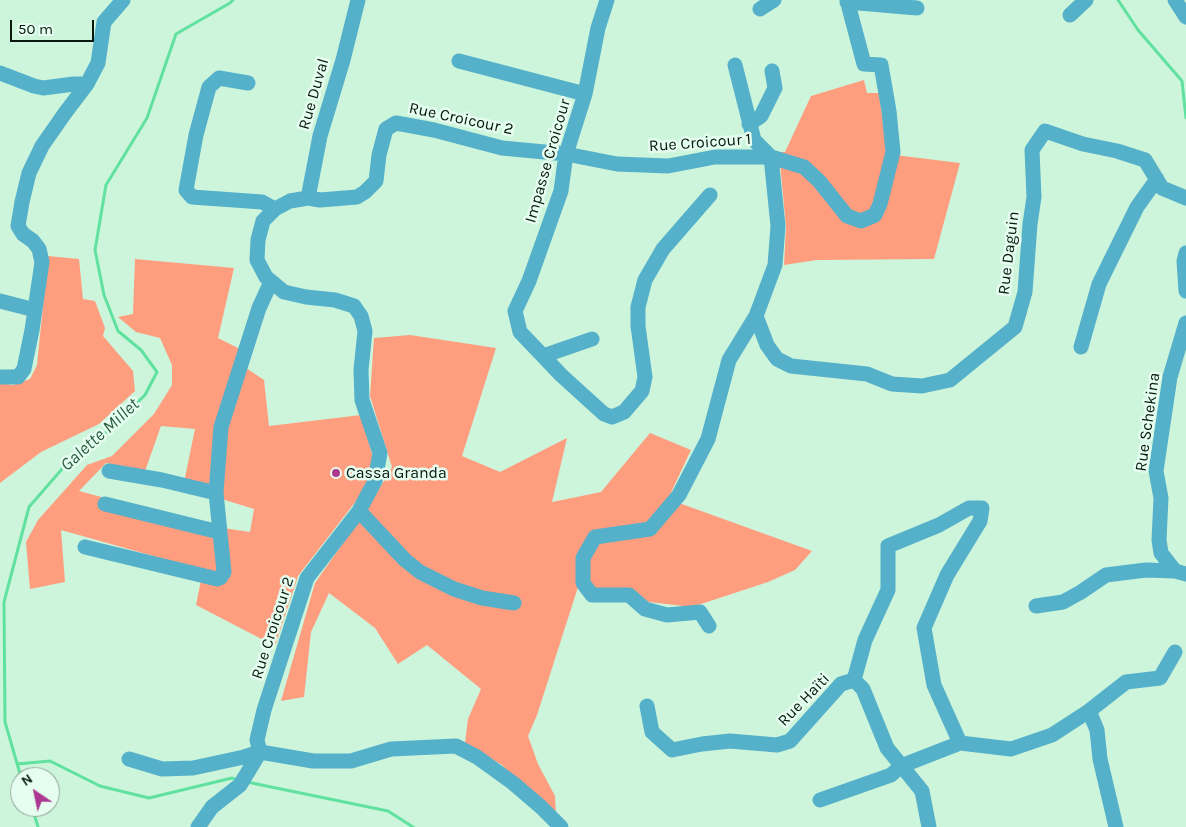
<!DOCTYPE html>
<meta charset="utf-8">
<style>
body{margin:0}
#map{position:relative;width:1186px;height:827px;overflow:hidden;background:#cdf5dc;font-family:Karla,sans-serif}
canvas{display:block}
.north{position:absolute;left:10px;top:767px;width:50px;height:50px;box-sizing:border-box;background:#e6feef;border:1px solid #8da295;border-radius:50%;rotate:326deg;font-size:14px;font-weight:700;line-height:20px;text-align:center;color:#08170f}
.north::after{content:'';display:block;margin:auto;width:18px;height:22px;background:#ac3892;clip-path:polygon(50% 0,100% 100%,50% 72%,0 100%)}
.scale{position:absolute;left:10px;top:20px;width:84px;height:22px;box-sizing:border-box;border:2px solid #08170f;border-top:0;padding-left:6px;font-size:15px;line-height:18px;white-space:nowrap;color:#08170f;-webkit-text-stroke:4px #e6feef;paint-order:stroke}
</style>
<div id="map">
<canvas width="1186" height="827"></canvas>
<div class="north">N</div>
<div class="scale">50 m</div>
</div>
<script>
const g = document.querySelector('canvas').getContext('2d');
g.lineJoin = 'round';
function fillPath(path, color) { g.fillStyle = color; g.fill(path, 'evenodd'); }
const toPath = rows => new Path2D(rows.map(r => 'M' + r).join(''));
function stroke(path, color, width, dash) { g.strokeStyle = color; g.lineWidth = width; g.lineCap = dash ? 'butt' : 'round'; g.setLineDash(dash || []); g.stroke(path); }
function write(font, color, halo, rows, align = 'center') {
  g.font = font + ' Karla,sans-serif'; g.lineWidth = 5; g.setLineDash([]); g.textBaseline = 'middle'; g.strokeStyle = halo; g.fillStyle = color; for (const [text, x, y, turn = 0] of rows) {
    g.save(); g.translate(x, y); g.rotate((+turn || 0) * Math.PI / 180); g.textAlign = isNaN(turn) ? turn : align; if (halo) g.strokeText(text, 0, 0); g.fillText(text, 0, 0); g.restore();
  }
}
const green = toPath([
 [864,80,867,93,879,93,887,154,960,163,934,259,817,260,784,265,786,227,779,152,785,152,811,96],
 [48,256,79,259,83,299,95,301,105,328,103,336,133,371,135,391,99,424,41,452,0,483,0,383,13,385,30,379,37,365],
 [135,259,234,268,218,338,242,350,237,362,264,380,269,426,361,415,374,461,363,492,298,576,275,646,196,605,203,570,61,530,65,582,30,589,26,542,38,520,87,465,112,456,154,414,172,385,172,365,160,338,136,332,118,317,133,314],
 [161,426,195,429,183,487,254,509,250,532,210,526,79,491,106,463,145,471],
 [410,335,496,348,462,456,500,472,567,438,552,502,601,492,650,433,691,450,668,499,812,551,795,570,768,582,692,607,649,602,627,590,578,587,537,715,528,736,538,764,555,796,556,817,525,790,502,765,465,743,468,719,481,689,427,645,398,664,375,628,329,593,311,632,304,697,281,701,315,583,369,506,392,467,370,396,374,338]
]);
const stream = toPath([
 [1118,0,1138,30,1182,81,1186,118],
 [17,764,50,761,100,786,149,798,232,778,238,780],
 [21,777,5,722,4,602,29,507,69,461,109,430,145,395,157,372,141,350,118,331,104,295,95,250,106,185,147,118,176,34,230,3,233,0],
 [247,782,388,811,413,827],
 [32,807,38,827]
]);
const minor = toPath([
 [1175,0,1186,17],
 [847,2,917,8],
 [760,9,774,0],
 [1070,15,1086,0],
 [459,61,585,94],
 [0,73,34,86,43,88,74,84,87,84],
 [248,83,219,78,209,87,196,135,186,190,192,197,262,202,275,209],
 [749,124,761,116,775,88,772,71],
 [308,198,320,136,343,60,358,0],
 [1186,253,1184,261,1186,291],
 [0,301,35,310],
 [756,316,767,345,777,359,791,366,867,374,892,384,922,386,950,380,1015,327,1025,292,1030,224,1034,197,1032,150,1045,131,1083,144,1117,151,1145,160,1162,188,1186,198],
 [1186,323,1170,377,1156,471,1161,498,1159,540,1161,553,1175,571,1186,574],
 [592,339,543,356,520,332,515,311,529,281,561,191,566,154,585,94,598,28,607,0],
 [1081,347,1099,284,1137,207,1157,179],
 [543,356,561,375,604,414,612,417,624,412,642,391,645,377,638,326,638,307,645,280,663,249,710,195],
 [0,377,18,377,24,369,32,330,42,262,39,249,33,241,23,234,18,226,22,202,29,173,42,146,65,113,87,84,98,63,104,22,123,0],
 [109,471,162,480,216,493,221,427,259,308,271,282],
 [105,504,219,532],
 [359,511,405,560,420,572,454,589,482,598,514,603],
 [85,547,217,579,220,578,224,572,216,493],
 [1036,606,1063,602,1081,592,1106,575,1146,570,1175,571],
 [709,626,700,612,667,615,645,609,629,595,592,595,583,583,583,558,595,537,650,529,679,495,708,439,729,360,756,316,775,265,778,226,771,157,754,140,735,65],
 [854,680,865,640,888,590,888,546,939,525,969,508,982,508,980,521,947,575,924,628,934,685,960,743],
 [647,706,652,732,672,750,702,744,730,741,777,745,790,741,841,684,854,680,863,689,887,748,922,791,929,827],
 [1089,711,1097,730,1100,759,1116,827],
 [129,759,162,769,193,768,244,757,260,752],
 [820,800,891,775,901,766,960,743,1011,749,1052,735,1089,711,1126,682,1160,678,1175,652],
 [198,827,212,807,240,785,260,752],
 [561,827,541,807,513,783,477,757,456,746,391,749,351,761,313,761,260,752,257,740,264,710,307,578,359,511,375,481,380,453,362,400,361,370,365,331,361,316,354,306,335,300,306,297,284,292,266,277,257,260,258,240,263,221,275,209,290,201,308,198,320,200,357,197,365,192,376,181,379,155,386,129,396,123,434,130,502,148,566,154,617,164,668,166,715,157,771,157,804,167,819,181,847,216,861,221,875,215,880,204,893,152,889,111,881,65,864,64,847,0]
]);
const markers = [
 [336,473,5,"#ac3892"]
];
const streetNames = [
 ["Rue Duval",314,94,-74],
 ["Rue Croicour 2",461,119,12],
 ["Rue Croicour 1",700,143,-4],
 ["Impasse Croicour",548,161,-74],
 ["Rue Daguin",1009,253,-83],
 ["Rue Schekina",1148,422,-82],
 ["Rue Croicour 2",273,628,-72],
 ["Rue Haïti",804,700,-46]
];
const poiNames = [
 ["Cassa Granda",346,473]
];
const waterNames = [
 ["Galette Millet",100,435,-42]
];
fillPath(green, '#ff9d7f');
stroke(stream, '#61e19f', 3);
stroke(minor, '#55b0c9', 15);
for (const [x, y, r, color] of markers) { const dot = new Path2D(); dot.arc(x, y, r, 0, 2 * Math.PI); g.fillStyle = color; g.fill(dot); stroke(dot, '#e6feef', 2); }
write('16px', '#08170f', '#e6feef', streetNames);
write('16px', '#08170f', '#e6feef', poiNames, 'left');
write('italic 18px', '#2b5d42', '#e6feef', waterNames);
</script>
